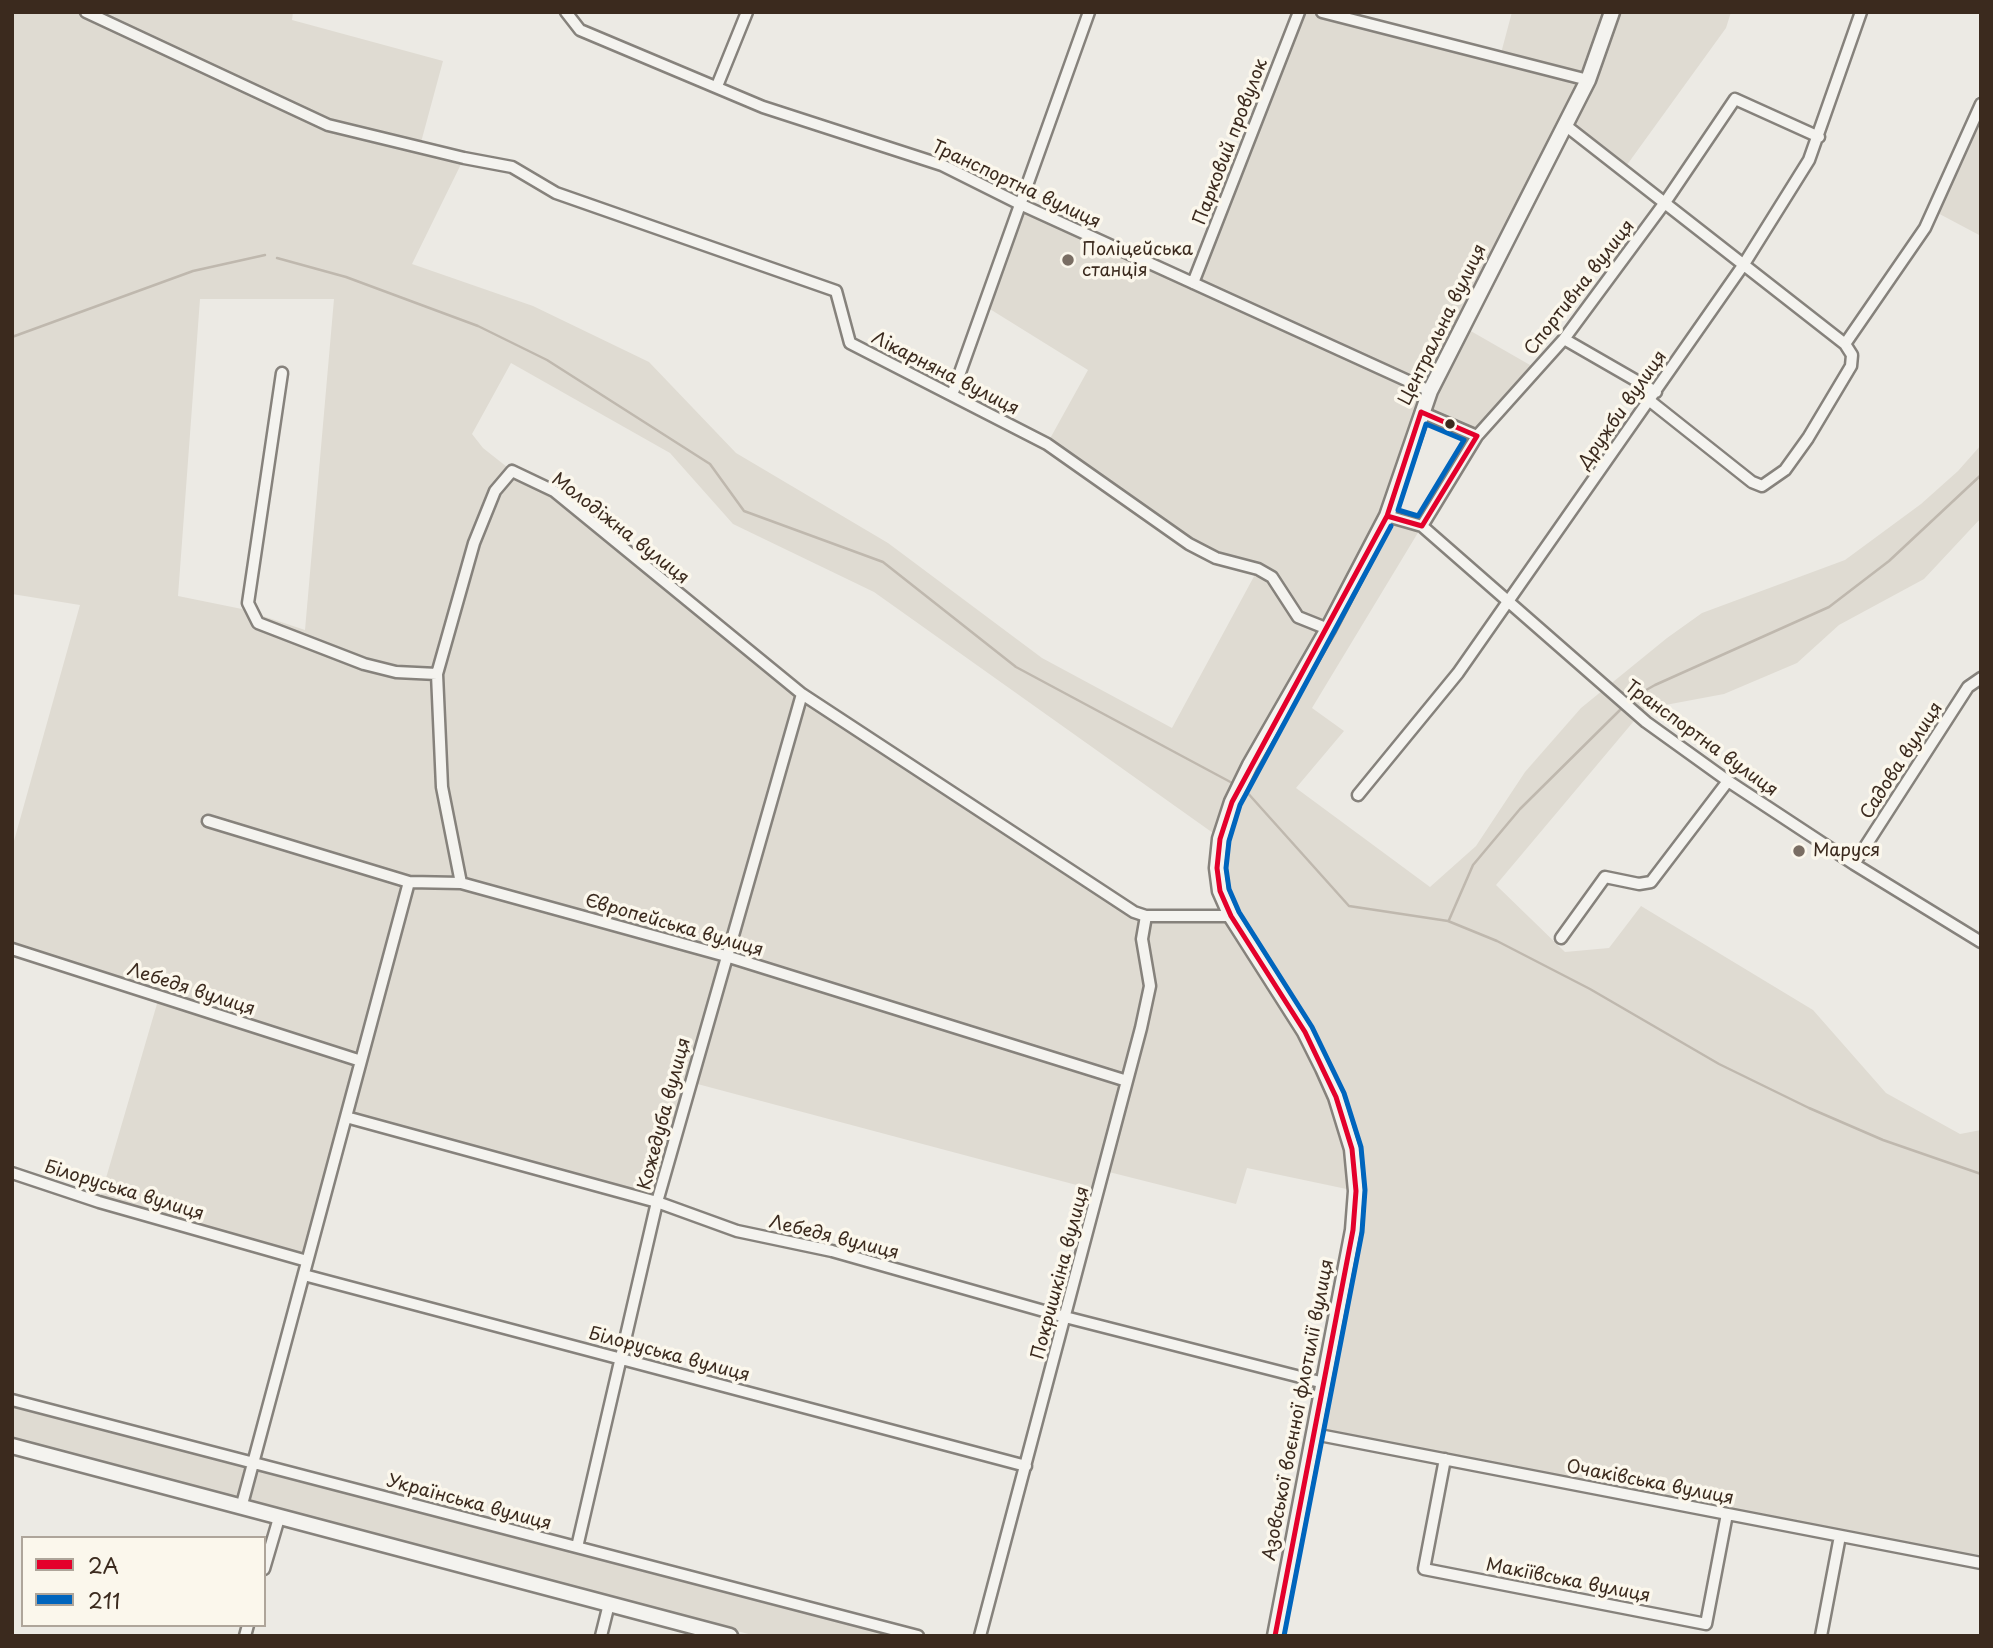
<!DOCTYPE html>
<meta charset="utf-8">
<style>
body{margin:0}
#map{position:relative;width:1993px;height:1648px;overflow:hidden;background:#eceae4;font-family:"Playpen Sans",sans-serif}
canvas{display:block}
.frame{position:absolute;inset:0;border:14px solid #3b2a1e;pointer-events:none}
.legend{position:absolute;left:21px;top:1536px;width:245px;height:91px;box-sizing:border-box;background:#fbf7ec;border:2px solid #aea59a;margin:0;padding:9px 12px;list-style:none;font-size:21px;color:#3b2a1e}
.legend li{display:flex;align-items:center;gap:14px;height:35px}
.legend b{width:35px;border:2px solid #aea59a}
</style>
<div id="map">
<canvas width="1993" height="1648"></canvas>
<div class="frame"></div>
<ul class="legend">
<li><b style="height:9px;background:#e4002b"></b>2А</li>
<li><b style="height:9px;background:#0065bd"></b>211</li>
</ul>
</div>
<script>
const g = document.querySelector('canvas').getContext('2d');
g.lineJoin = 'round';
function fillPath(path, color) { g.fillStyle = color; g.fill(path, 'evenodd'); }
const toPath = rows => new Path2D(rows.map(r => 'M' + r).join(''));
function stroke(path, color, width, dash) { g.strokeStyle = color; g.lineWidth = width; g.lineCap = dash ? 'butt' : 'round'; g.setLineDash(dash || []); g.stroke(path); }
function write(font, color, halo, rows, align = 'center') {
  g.font = font + ' "Playpen Sans",sans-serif'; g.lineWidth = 7; g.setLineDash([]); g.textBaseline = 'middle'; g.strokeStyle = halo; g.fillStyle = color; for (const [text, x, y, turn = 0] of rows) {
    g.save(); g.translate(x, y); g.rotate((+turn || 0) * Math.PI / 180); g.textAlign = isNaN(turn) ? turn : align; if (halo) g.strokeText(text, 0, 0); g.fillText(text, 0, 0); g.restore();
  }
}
const built = toPath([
 [12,12,293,12,292,20,443,61,420,146,464,158,412,264,533,306,649,362,736,453,888,543,1042,658,1172,728,1258,569,1216,558,1047,444,1088,370,985,306,1022,205,1193,283,1299,12,1322,12,1500,57,1512,12,1731,12,1726,28,1624,169,1566,126,1462,326,1537,369,1477,436,1422,412,1387,516,1422,526,1312,708,1344,731,1296,788,1430,887,1476,846,1525,772,1581,708,1667,638,1702,613,1845,560,1921,504,1958,471,1981,445,1981,518,1924,579,1839,625,1797,663,1724,694,1644,709,1496,885,1565,952,1609,948,1641,906,1813,1010,1886,1093,1960,1134,1981,1130,1981,1557,1320,1429,1356,1191,1247,1168,1236,1204,1105,1171,1099,1191,690,1082,657,1202,346,1117,307,1261,99,1202,159,997,12,949,12,848,80,605,12,594],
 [200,299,334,299,305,630,242,609,178,596],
 [511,363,670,453,733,524,874,592,1220,838,1230,916,1134,912,802,694,554,491,512,471,483,448,472,434],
 [1981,104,1981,236,1932,210],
 [12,1400,918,1636,756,1636,12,1439]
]);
const stream = toPath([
 [277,258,346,277,478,326,547,360,710,464,744,511,883,562,1016,667,1236,785],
 [12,337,193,271,265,255],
 [1632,698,1655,685,1829,607,1889,561,1981,475],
 [1245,790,1349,906,1448,921,1497,941,1590,989,1719,1064,1809,1108,1883,1140,1981,1174],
 [1449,920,1473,865,1520,809,1622,708]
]);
const street = toPath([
 [86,12,328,125,464,158,512,167,556,193,836,291,850,343,1047,444,1189,544,1216,558,1258,569,1272,577,1298,617,1328,629],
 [566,12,580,30,763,107,942,165,1022,205,1430,391],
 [1322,12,1588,80],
 [717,86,747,12],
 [1565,125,1845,344,1852,355,1851,366,1808,438,1785,470,1762,486,1752,482,1650,401],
 [1193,283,1299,12],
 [1564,339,1656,392],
 [1845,344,1925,228,1981,104],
 [282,373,248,603,258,623,364,664,396,672,437,674],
 [952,395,1089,12],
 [1421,412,1477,436],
 [1387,516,1422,526,1646,722,1728,781,1854,864,1981,942],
 [1422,526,1477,436,1564,339,1666,201,1735,99,1819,137],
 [1358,795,1458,673,1744,264,1809,160,1861,12],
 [208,821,409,882,461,883,726,956,1127,1081],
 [1854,864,1968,687,1981,678],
 [461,883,442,787,437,674,474,543,495,491,512,471,554,491,802,694,1134,912,1146,916,1231,916],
 [1561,938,1605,877,1639,884,1651,882,1728,781],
 [12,949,361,1061],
 [346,1117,657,1202,737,1231,832,1251,1065,1317,1324,1383],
 [12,1173,99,1202,307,1261],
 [304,1275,1026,1466],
 [12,1400,918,1636],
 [1314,1434,1981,1563],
 [1445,1459,1424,1569,1706,1624,1727,1514],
 [241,1508,409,882],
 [577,1547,657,1202,802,694],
 [264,1569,279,1518],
 [245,1636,248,1625],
 [601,1636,609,1604],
 [980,1636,1141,1028,1150,986,1142,939,1146,916],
 [1821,1636,1840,1536]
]);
const secondary = toPath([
 [12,1446,730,1636],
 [1275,1636,1353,1230,1356,1191,1352,1149,1336,1097,1323,1068,1305,1032,1231,916,1220,891,1217,868,1220,839,1232,802,1250,765,1328,629,1387,516,1430,391,1588,80,1612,12]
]);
const bus1 = toPath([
 [1421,412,1477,436,1422,526,1387,516,1421,412],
 [1275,1636,1353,1230,1356,1191,1352,1149,1336,1097,1305,1032,1231,916,1220,891,1217,868,1220,839,1232,802,1387,516]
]);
const bus2 = toPath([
 [1426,424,1464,440,1418,516,1398,510,1426,424],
 [1284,1636,1362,1232,1365,1190,1361,1147,1344,1093,1312,1027,1239,912,1229,889,1226,868,1229,841,1240,805,1391,526]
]);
const markers = [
 [1068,260,7,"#796d63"],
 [1450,424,6,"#3b2a1e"],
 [1799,851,7,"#796d63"]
];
const streetNames = [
 ["Парковий провулок",1231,142,-69],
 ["Транспортна вулиця",1016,185,25],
 ["Спортивна вулиця",1580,288,-52],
 ["Центральна вулиця",1443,325,-64],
 ["Лікарняна вулиця",945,374,27],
 ["Дружби вулиця",1623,410,-55],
 ["Молодіжна вулиця",620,529,38],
 ["Транспортна вулиця",1701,739,36],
 ["Садова вулиця",1902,761,-57],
 ["Європейська вулиця",674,926,16],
 ["Лебедя вулиця",191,990,18],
 ["Кожедуба вулиця",665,1114,-75],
 ["Білоруська вулиця",124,1191,17],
 ["Лебедя вулиця",834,1238,14],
 ["Покришкіна вулиця",1061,1273,-75],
 ["Білоруська вулиця",669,1355,15],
 ["Азовської воєнної флотилії вулиця",1299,1410,-79],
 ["Очаківська вулиця",1650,1483,11],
 ["Українська вулиця",469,1503,15],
 ["Макіївська вулиця",1568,1581,11]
];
const poiNames = [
 ["Поліцейська",1082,250],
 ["станція",1082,271],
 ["Маруся",1813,851]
];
fillPath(built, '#dfdbd2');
stroke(stream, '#bfb8ae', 2.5);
stroke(street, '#86827c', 15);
stroke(secondary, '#86827c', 19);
stroke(street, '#f4f3ef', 10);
stroke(secondary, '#f4f3ef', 14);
stroke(bus1, '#e4002b', 5);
stroke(bus2, '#0065bd', 5);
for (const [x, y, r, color] of markers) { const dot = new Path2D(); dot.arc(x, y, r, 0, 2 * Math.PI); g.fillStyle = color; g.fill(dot); stroke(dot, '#fbf7ec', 2.5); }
write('18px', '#3b2a1e', '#fbf7ec', streetNames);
write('18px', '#3b2a1e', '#fbf7ec', poiNames, 'left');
</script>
